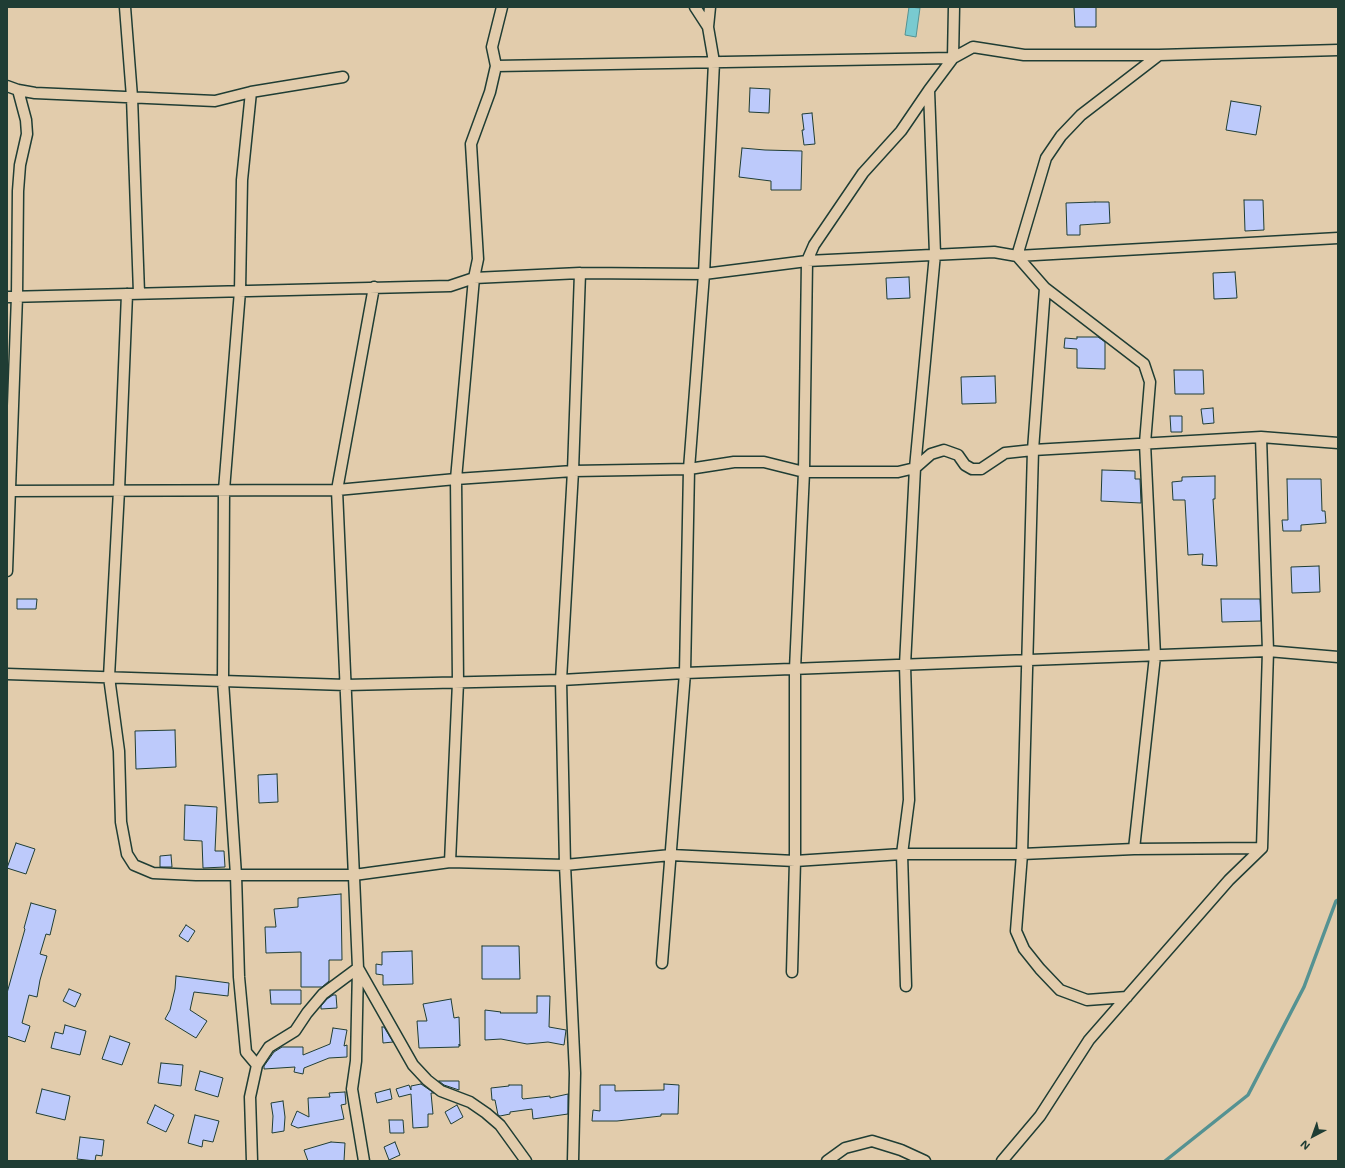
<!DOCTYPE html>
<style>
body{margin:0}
#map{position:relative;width:1345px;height:1168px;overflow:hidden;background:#e2ccac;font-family:Mali,sans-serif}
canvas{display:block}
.frame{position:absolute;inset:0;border:8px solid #1f3d34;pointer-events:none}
.north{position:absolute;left:1293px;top:1116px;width:40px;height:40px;-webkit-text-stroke:3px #e2ccac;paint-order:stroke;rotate:221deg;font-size:11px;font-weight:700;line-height:16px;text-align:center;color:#1f3d34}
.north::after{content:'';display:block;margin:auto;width:14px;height:18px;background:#1f3d34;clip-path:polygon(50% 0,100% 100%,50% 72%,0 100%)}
</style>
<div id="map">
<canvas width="1345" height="1168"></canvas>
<div class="frame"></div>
<div class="north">N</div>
</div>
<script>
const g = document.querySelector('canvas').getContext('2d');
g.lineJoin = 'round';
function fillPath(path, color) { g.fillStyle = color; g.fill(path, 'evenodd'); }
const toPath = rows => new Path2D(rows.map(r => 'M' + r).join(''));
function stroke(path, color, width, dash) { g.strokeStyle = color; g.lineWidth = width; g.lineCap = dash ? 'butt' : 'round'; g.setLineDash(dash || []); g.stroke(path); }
const water = toPath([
 [909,7,920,8,916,37,905,35,909,7]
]);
const stream = toPath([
 [1165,1161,1248,1095,1304,987,1336,901,1338,900]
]);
const building = toPath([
 [1074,7,1096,7,1096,27,1075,27,1074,7],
 [750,88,770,89,769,113,749,112,750,88],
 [1231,101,1261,106,1256,135,1226,130,1231,101],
 [812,113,815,144,804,145,802,130,804,130,802,114,812,113],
 [742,148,765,150,802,151,801,190,771,190,771,181,739,177,742,148],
 [1244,200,1263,200,1264,230,1245,231,1244,200],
 [1095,202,1109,202,1110,223,1080,225,1080,235,1067,235,1066,203,1095,202],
 [1235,272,1237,298,1214,299,1213,273,1235,272],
 [909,277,910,298,887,299,886,278,909,277],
 [1077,337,1098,337,1105,342,1105,369,1077,368,1077,349,1064,348,1065,338,1077,339,1077,337],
 [1174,370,1203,370,1204,394,1175,394,1174,370],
 [995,376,996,403,962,404,961,377,995,376],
 [1213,408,1214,423,1203,424,1201,409,1213,408],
 [1170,416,1182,416,1182,432,1171,432,1170,416],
 [1102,470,1135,471,1135,479,1140,479,1141,503,1101,501,1102,470],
 [1215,476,1215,499,1213,499,1217,566,1202,565,1203,554,1188,555,1185,500,1173,500,1172,482,1182,481,1182,477,1215,476],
 [1287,479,1321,479,1322,511,1325,511,1326,523,1301,525,1301,531,1283,531,1282,520,1288,520,1287,479],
 [1319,566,1320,592,1292,593,1291,567,1319,566],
 [17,599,37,599,36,609,17,609,17,599],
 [1221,599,1260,599,1261,621,1222,622,1221,599],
 [175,730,176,767,136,769,135,731,175,730],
 [277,774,278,802,259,803,258,775,277,774],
 [185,805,217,807,215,851,224,851,225,867,203,868,202,841,184,840,185,805],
 [16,843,35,849,26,874,7,868,16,843],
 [171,855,172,867,160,867,160,856,171,855],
 [341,894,342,960,329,960,329,981,322,987,301,987,301,952,266,953,265,927,276,927,274,909,298,907,298,898,341,894],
 [31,903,56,910,50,935,46,934,40,954,47,956,40,980,37,997,29,995,22,1023,30,1026,25,1042,7,1036,7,993,25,929,24,928,31,903],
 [186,925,195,931,188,942,179,936,186,925],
 [482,946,519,946,520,979,482,979,482,946],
 [412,951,413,984,383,985,383,975,376,974,376,964,382,965,382,952,412,951],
 [176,976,229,983,228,996,194,992,190,1010,207,1021,196,1038,165,1019,170,1010,175,989,176,976],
 [69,989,81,994,75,1007,63,1001,69,989],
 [270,990,301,990,301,1004,271,1004,270,990],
 [333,995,336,995,337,1008,321,1009,321,1006,327,999,333,995],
 [537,996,550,996,549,1027,566,1030,564,1045,548,1042,527,1044,501,1039,485,1040,485,1010,501,1012,500,1013,537,1013,537,996],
 [451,999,454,1018,459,1017,460,1046,459,1044,459,1047,419,1048,417,1021,427,1021,423,1004,451,999],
 [65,1025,86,1031,80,1055,51,1048,55,1032,63,1034,65,1025],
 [382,1027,384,1027,393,1042,383,1043,382,1027],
 [333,1028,347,1030,344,1046,347,1045,347,1057,329,1058,304,1068,303,1074,294,1072,295,1067,264,1069,264,1066,274,1052,282,1047,303,1047,303,1055,330,1044,333,1028],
 [110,1036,130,1043,122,1065,102,1059,110,1036],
 [161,1063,183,1065,181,1086,158,1083,161,1063],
 [200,1071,223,1078,218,1097,195,1090,200,1071],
 [439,1081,459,1081,459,1090,444,1085,439,1081],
 [421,1084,434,1093,431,1093,433,1114,428,1114,428,1127,413,1128,411,1094,399,1097,396,1089,409,1085,411,1090,411,1086,421,1084],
 [664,1084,679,1085,678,1114,661,1114,661,1116,617,1121,592,1121,593,1110,600,1111,600,1085,615,1085,615,1091,664,1090,664,1084],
 [509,1085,522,1085,522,1098,523,1099,550,1096,550,1098,568,1094,568,1114,533,1119,532,1109,510,1112,510,1114,500,1116,498,1115,495,1100,492,1100,491,1088,509,1086,509,1085],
 [42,1089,70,1096,65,1120,36,1113,42,1089],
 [390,1089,392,1099,377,1103,375,1093,390,1089],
 [345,1092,346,1104,341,1105,344,1119,298,1128,291,1125,297,1111,309,1117,308,1098,330,1097,329,1093,345,1092],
 [283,1101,285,1117,284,1131,272,1133,273,1116,271,1103,283,1101],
 [155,1105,174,1115,166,1132,147,1123,155,1105],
 [457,1105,463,1117,451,1124,445,1112,457,1105],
 [195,1115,219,1121,213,1142,203,1140,202,1147,188,1143,195,1115],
 [389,1120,403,1120,404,1133,390,1133,389,1120],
 [80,1137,104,1140,102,1156,96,1155,95,1161,77,1159,80,1137],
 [331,1142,345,1143,344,1161,308,1161,304,1150,331,1142],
 [395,1142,400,1155,389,1160,384,1147,395,1142]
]);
const street = toPath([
 [125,7,132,97,139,293],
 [708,27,710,7],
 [1159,55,1081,115,1061,136,1046,158,1017,256,1338,238],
 [496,66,953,58,954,7],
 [7,86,18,90,35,93,215,101,251,92,343,77],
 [251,92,242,180,240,291,224,490,223,681,236,875,239,977,246,1052,257,1065],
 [1045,288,1033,450,1022,854,1016,931,1024,949,1040,969,1060,990,1087,1000,1127,997],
 [127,294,119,490,109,677,119,751,121,822,127,854,134,865,153,873,196,875,354,875,450,862,565,865,671,855,795,861,902,854,1022,854,1134,849,1262,848],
 [7,297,450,286,474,278,580,273,704,274,807,261,994,252,1017,256,1045,288,1144,364,1150,382,1145,443,1155,656,1134,849],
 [7,491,337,490,456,479,573,471,689,469,734,462,764,462,804,472,898,472,915,468,931,454,944,450,958,455,965,465,972,469,981,469,1005,453,1033,450,1261,437,1338,443],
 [7,571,17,296,18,191,20,165,27,134,26,120,18,90],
 [7,674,346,685,561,680,685,673,1268,651,1338,657],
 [450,862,458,682,456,479,474,278,478,259,471,144,490,92,496,66,492,47,502,7],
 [662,963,685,673,689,469,704,274,714,62,708,27,695,7],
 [792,972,795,861,795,669,804,472,807,261,814,245,863,173,901,131,929,90,953,58,973,47,1024,55,1159,55,1338,50],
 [906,986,902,854,909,800,905,665,915,468,935,254,929,90],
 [252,1161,250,1097,257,1065,269,1047,295,1031,307,1013,323,994,358,968,413,1065,427,1080,441,1091,470,1102,486,1113,500,1125,526,1161],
 [364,1161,352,1089,356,1061,358,968,337,490,374,287],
 [573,1161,575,1073,565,865,561,680,573,471,580,273],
 [827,1161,845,1148,872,1141,901,1150,925,1161],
 [1002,1161,1040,1116,1089,1040,1229,880,1262,848,1268,651,1261,437]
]);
fillPath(water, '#79cad0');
stroke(water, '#559292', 1);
stroke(stream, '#559292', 3.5);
fillPath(building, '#bdcafb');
stroke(building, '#1f3d34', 1);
stroke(street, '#1f3d34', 13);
stroke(street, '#e2ccac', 10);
</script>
